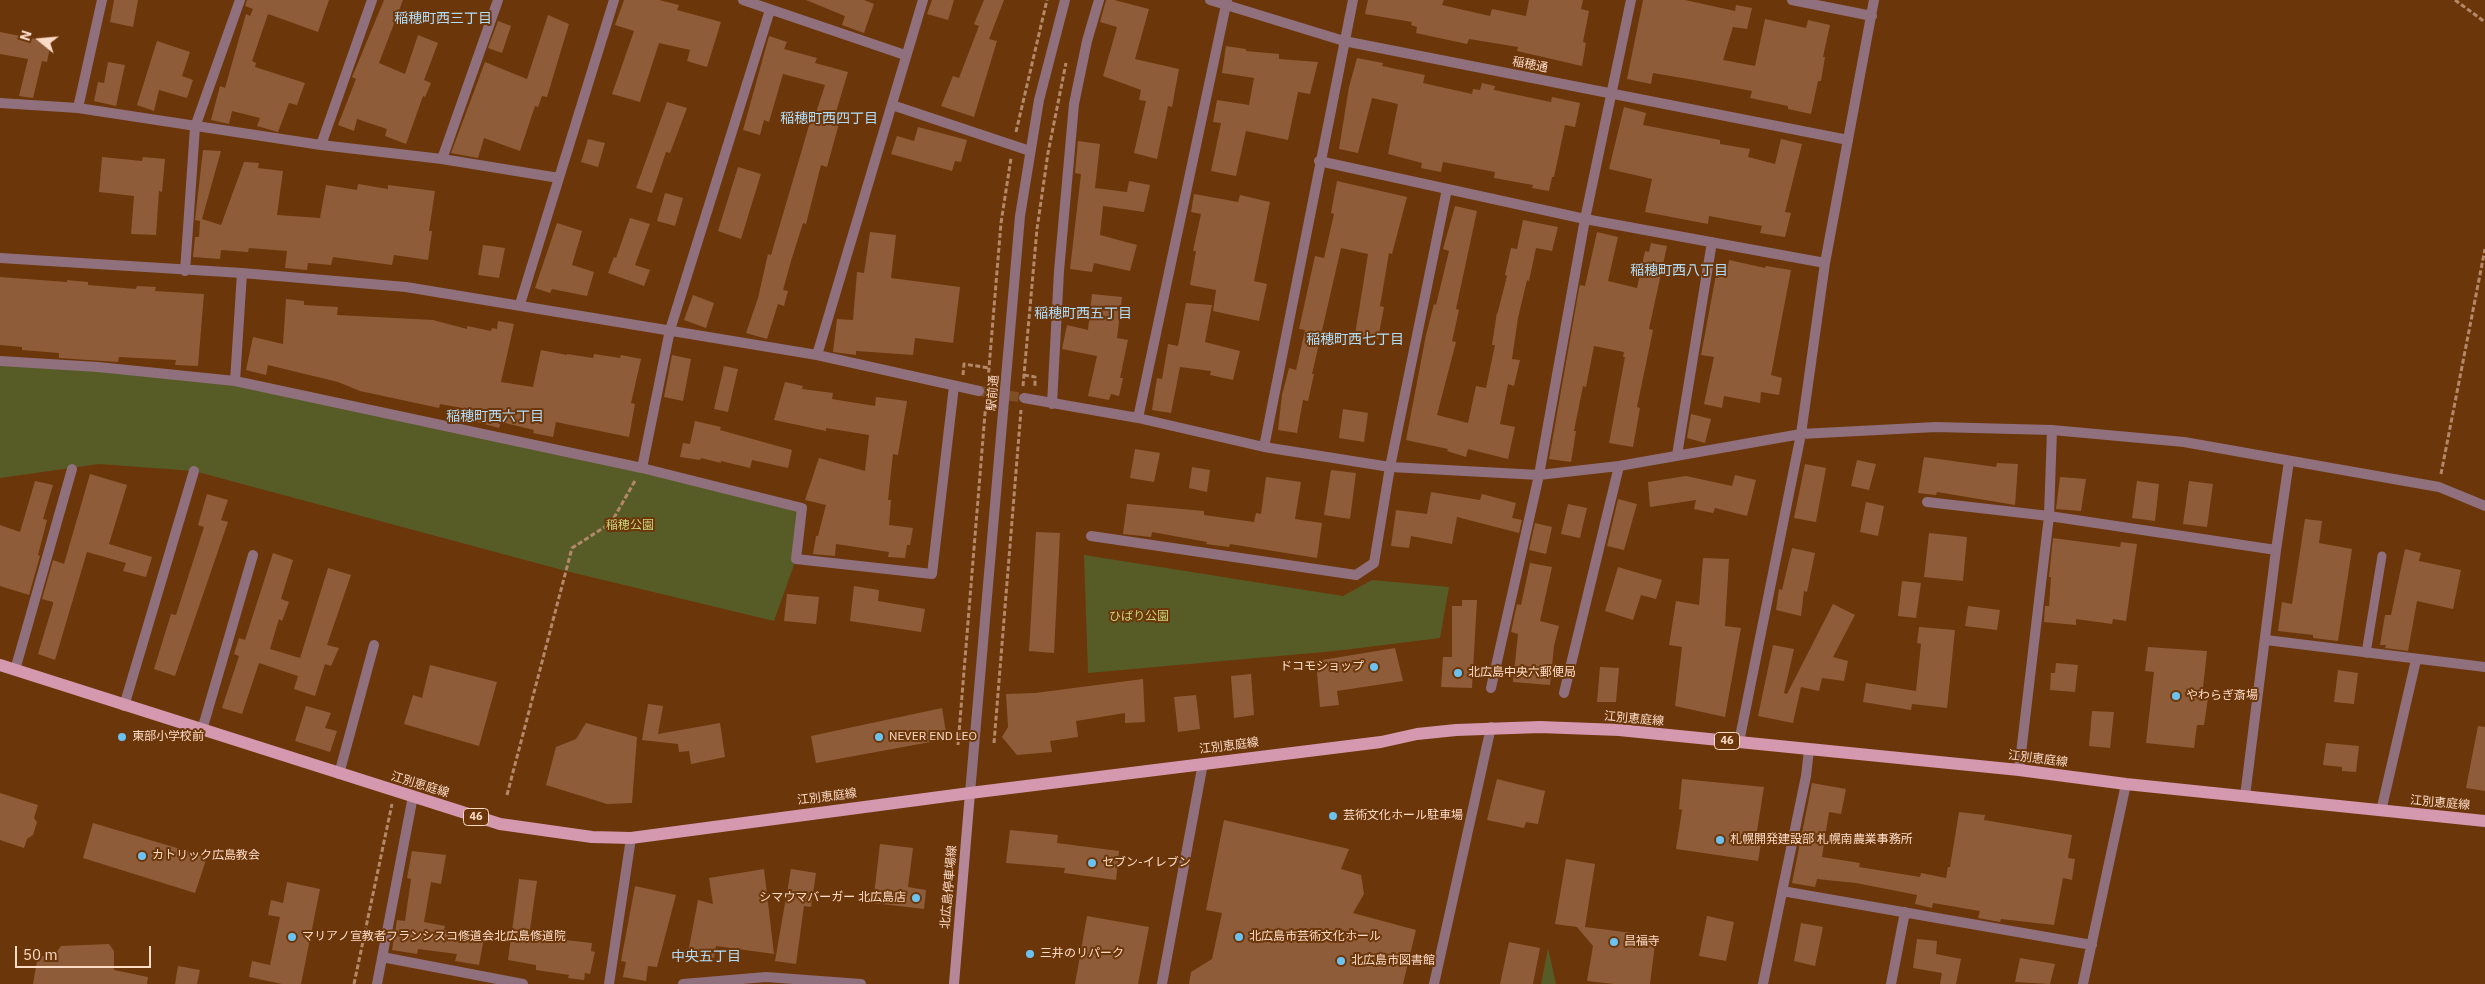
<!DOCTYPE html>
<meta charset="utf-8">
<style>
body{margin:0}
#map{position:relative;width:2485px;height:984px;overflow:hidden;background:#6b360a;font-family:"IBM Plex Sans",sans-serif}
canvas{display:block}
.north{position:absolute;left:15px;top:15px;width:50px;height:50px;-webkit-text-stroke:4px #6b360a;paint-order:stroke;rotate:287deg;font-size:14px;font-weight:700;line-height:20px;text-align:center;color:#fcdbc7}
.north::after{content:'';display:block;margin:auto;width:18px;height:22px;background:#fcdbc7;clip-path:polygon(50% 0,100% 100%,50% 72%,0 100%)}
.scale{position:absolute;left:15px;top:946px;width:136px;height:22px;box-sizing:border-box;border:2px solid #fcdbc7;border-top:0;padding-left:6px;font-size:15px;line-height:18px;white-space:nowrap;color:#fcdbc7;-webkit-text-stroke:4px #6b360a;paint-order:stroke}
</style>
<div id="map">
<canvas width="2485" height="984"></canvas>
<div class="north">N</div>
<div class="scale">50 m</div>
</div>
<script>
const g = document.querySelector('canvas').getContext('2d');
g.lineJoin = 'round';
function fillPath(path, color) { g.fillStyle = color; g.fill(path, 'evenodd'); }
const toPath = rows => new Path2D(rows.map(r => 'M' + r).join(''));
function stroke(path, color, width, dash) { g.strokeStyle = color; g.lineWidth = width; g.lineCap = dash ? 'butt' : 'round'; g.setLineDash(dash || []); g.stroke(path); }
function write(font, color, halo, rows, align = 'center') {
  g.font = font + ' "IBM Plex Sans","Noto Sans JP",sans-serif'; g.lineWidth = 4; g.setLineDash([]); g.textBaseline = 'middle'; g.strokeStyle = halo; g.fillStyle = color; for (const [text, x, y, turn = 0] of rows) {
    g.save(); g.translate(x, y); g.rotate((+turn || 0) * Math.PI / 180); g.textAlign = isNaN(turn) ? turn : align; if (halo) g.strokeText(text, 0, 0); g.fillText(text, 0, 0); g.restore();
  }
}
const green = toPath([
 [0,362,235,381,802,508,796,559,774,621,566,571,194,471,99,464,0,478],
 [1084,555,1343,596,1372,580,1449,587,1440,638,1335,651,1088,673],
 [1548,948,1556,984,1541,984]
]);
const building = toPath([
 [114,0,138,0,133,27,110,22],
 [247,0,329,0,318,32,268,14,252,61,256,63,255,67,305,83,297,105,289,103,278,132,257,126,260,118,232,111,229,124,211,120,220,86,225,88,246,14,250,16,253,9,245,6],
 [384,0,403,0,379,63,405,74,418,35,438,43,424,80,431,83,425,97,423,96,406,144,385,136,387,129,357,119,354,131,338,125,356,79,352,77,355,70],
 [624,0,659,0,679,5,677,10,721,22,707,67,687,61,690,50,659,43,640,102,612,94,634,31,615,25],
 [806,0,864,0,874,4,864,33,842,25,845,16],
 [932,0,954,0,948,20,927,14],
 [984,0,1004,0,989,39,997,41,974,117,941,106,953,76,959,78,979,26,974,24],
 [1106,0,1114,0,1149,9,1135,59,1179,69,1172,107,1168,106,1157,159,1134,153,1146,101,1139,100,1141,90,1103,76,1117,27,1100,22],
 [1368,0,1444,0,1442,5,1490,16,1492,9,1526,16,1529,0,1583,0,1581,9,1589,11,1583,42,1586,43,1582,66,1517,51,1518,47,1469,39,1467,44,1416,33,1417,27,1411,25,1412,22,1365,14],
 [1643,0,1685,0,1735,11,1736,5,1752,8,1747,29,1733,27,1723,60,1755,66,1765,19,1806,28,1808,20,1830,25,1823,57,1825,57,1821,81,1818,81,1811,114,1788,109,1788,106,1750,98,1752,91,1694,80,1653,73,1651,84,1627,79],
 [548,15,569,24,547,97,542,96,538,107,535,106,520,151,484,138,478,158,451,153,485,62,527,79],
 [498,21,511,26,502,53,488,48],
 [0,32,51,42,47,62,42,61,33,98,19,96,28,59,0,54],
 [769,36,787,42,784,49,817,58,815,63,848,72,834,119,840,120,833,145,827,167,821,165,806,224,803,223,791,261,783,290,788,291,784,306,778,304,767,339,746,333,758,298,768,254,771,255,813,112,816,113,825,85,783,74,769,122,764,120,760,135,743,130],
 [157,41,190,52,182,76,193,80,187,98,159,90,154,111,137,105],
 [1226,46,1246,49,1246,51,1279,54,1279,59,1318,62,1310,94,1298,92,1288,140,1246,131,1236,176,1211,171,1221,123,1213,122,1217,100,1249,105,1254,78,1222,73],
 [1357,58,1383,63,1382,66,1425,75,1423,83,1472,94,1473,89,1480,90,1482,83,1495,86,1494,90,1551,102,1552,97,1580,103,1575,127,1565,125,1554,177,1552,177,1549,191,1532,188,1533,185,1494,178,1495,172,1443,162,1441,172,1421,168,1422,163,1388,154,1398,104,1372,98,1358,153,1339,149,1349,87],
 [108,62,125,65,116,106,94,101,98,82,104,83],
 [667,102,687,108,670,153,666,152,652,193,636,188],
 [1624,107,1646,113,1643,125,1720,140,1720,144,1750,149,1748,157,1775,164,1781,139,1802,144,1785,212,1791,213,1785,237,1760,233,1762,226,1709,216,1708,224,1645,212,1652,179,1609,169],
 [918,127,967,140,961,162,955,161,952,171,891,154,897,136,914,141],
 [588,139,605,143,598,167,581,162],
 [1078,141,1100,144,1095,188,1127,192,1129,181,1150,185,1144,212,1103,206,1100,235,1137,245,1130,271,1094,263,1092,272,1070,269,1081,174,1075,173],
 [203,150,221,151,202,219,221,225,244,162,259,163,258,168,283,171,277,215,320,218,326,185,357,190,358,184,388,189,388,185,435,191,429,231,432,231,428,260,394,255,392,265,333,257,331,265,308,263,307,270,285,268,287,251,249,248,248,252,221,250,220,259,193,257,195,237,199,237,200,221,195,220],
 [102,157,142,161,143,157,165,159,162,192,159,191,156,235,131,234,134,196,99,192],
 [738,167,761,174,741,239,718,231],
 [1337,181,1407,197,1392,254,1389,253,1380,306,1384,307,1378,339,1355,335,1368,254,1341,248,1312,374,1314,374,1308,401,1303,400,1297,433,1278,430,1282,395,1289,368,1296,370,1305,330,1299,329,1315,256,1324,258,1334,214,1331,213],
 [665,193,683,198,675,226,657,221],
 [1194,194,1238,202,1240,195,1270,202,1254,281,1267,284,1259,321,1213,311,1216,290,1190,285,1196,251,1193,251,1201,214,1191,212],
 [1455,206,1477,211,1456,309,1459,310,1452,341,1456,342,1437,415,1468,423,1476,386,1486,388,1495,345,1492,345,1497,312,1497,315,1507,276,1505,275,1511,248,1517,249,1523,220,1558,227,1552,251,1536,248,1529,281,1527,280,1518,318,1512,359,1520,360,1514,386,1508,384,1500,424,1515,427,1508,459,1468,449,1466,457,1447,451,1448,449,1406,440,1426,335,1434,304,1436,305,1449,251,1443,249],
 [630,218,650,224,635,265,650,270,644,286,608,273,614,257,616,258],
 [557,223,582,231,572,265,594,272,587,296,552,289,550,293,535,288],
 [870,232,896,235,891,278,960,287,953,343,915,338,913,355,856,351,856,355,833,352,837,319,853,320,857,272,864,273],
 [1597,232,1618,237,1608,281,1637,288,1645,251,1649,252,1651,243,1667,246,1649,329,1653,330,1637,407,1640,408,1633,447,1609,443,1625,357,1623,357,1624,352,1594,346,1586,387,1583,386,1574,431,1576,431,1571,462,1549,459,1579,289,1580,285,1585,286],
 [483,245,505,248,499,278,478,275],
 [1729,260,1765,268,1766,266,1791,270,1771,375,1782,378,1779,395,1761,392,1760,403,1724,396,1722,408,1704,404,1714,357,1701,355,1718,264,1728,266],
 [0,277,67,282,67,280,88,282,88,285,136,289,137,286,156,287,155,291,204,294,198,366,175,365,176,360,119,357,118,362,59,358,59,353,22,350,22,347,0,345],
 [1092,294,1122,297,1117,338,1128,340,1120,378,1123,378,1119,396,1111,394,1109,400,1088,396,1097,356,1062,349,1067,325,1088,330],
 [693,295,714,303,706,328,684,320],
 [286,299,304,301,304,305,338,307,337,315,433,320,467,329,467,326,491,331,492,328,497,329,498,321,514,324,501,382,533,387,541,350,567,355,567,354,593,358,594,354,620,358,621,355,641,359,631,403,635,404,629,437,556,422,553,437,533,433,534,430,501,422,499,428,477,422,479,411,440,404,439,408,360,391,338,382,268,365,266,375,246,370,253,337,283,344],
 [1186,303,1212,305,1205,342,1240,351,1233,380,1210,375,1211,371,1180,367,1171,413,1152,410,1157,378,1162,379,1168,344,1178,346],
 [672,355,691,359,683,401,664,397],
 [724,366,738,369,728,412,714,409],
 [785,382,803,386,802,389,833,393,832,399,875,406,876,397,907,401,898,455,893,454,888,500,891,500,889,525,913,528,910,545,907,545,905,558,888,557,889,552,836,544,835,556,813,554,816,536,818,536,826,505,805,500,819,458,865,471,869,435,826,428,826,431,774,420],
 [1343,409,1368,413,1364,442,1339,438],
 [1691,414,1711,419,1705,443,1687,438],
 [695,421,721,427,720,430,792,450,788,468,752,460,750,468,721,461,721,463,701,458,700,460,680,457,683,443,690,444],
 [1135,449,1160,453,1154,482,1130,478],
 [1924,457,1996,467,1997,463,2018,464,2015,505,1937,492,1936,495,1918,493],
 [1857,460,1876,464,1869,490,1851,486],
 [1805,464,1826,468,1816,522,1794,518],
 [1192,467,1210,470,1207,492,1189,488],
 [1331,470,1356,473,1350,519,1324,515],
 [90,474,127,485,109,544,152,557,146,577,123,571,126,563,87,552,55,660,38,654,53,604,53,602,42,599,53,560,64,564],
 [1735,475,1756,480,1747,516,1715,508,1713,513,1694,509,1696,500,1650,507,1648,482,1686,476,1732,486],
 [1266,477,1301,482,1295,519,1322,523,1317,558,1230,544,1229,547,1206,544,1207,542,1152,532,1151,537,1123,534,1127,504,1204,511,1204,515,1254,522,1256,513,1261,514],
 [2060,477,2086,479,2081,511,2056,509],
 [35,481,53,485,43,519,47,520,38,555,40,556,29,595,0,586,0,525,20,532],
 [2137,481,2159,484,2155,521,2132,518],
 [2189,481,2213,484,2207,527,2183,524],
 [1431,492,1480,500,1482,494,1516,503,1512,518,1522,520,1519,533,1457,517,1452,544,1411,536,1409,548,1391,546,1396,510,1427,514],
 [207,494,228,500,221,520,228,522,175,676,154,669,171,614,176,615,204,527,198,525],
 [1618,499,1637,504,1624,550,1607,546],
 [1866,502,1884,506,1878,536,1860,532],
 [1568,504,1587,508,1580,538,1561,534],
 [2305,519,2322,521,2319,543,2352,549,2338,641,2313,638,2313,635,2278,631,2282,602,2292,604],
 [1535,523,1552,527,1546,554,1529,550],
 [1036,532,1060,533,1054,653,1029,651],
 [1929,533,1967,537,1963,581,1924,577],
 [2053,538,2120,547,2121,542,2137,544,2126,621,2113,619,2112,624,2076,619,2076,625,2044,622,2045,606,2049,606,2051,577,2049,577],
 [1792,548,1815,553,1807,592,1804,591,1801,616,1776,610,1779,589,1782,590],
 [2405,549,2421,553,2419,561,2461,570,2453,609,2417,601,2408,651,2385,648,2386,645,2380,645,2385,615,2391,615],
 [273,553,293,560,281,599,289,602,282,621,279,619,270,649,300,658,328,568,351,575,327,645,339,648,331,666,325,664,315,696,294,689,298,676,259,663,242,714,222,708,239,656,234,654,239,638,245,640],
 [1703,558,1729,559,1725,626,1741,628,1725,717,1675,706,1682,647,1669,645,1676,601,1699,605],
 [1530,563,1552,567,1540,621,1559,626,1554,646,1550,685,1513,682,1518,634,1511,632,1517,604,1521,605],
 [1618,567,1662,580,1656,599,1641,595,1633,620,1605,611],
 [1902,581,1921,583,1916,618,1898,616],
 [854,586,879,590,878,601,925,609,921,632,850,621],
 [787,594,819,597,816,624,784,621],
 [1462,600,1477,600,1472,688,1441,687,1443,657,1452,657,1452,606,1462,606],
 [1833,604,1855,615,1833,657,1848,661,1844,681,1822,678,1819,691,1801,687,1793,723,1758,716,1773,645,1794,649,1784,693,1787,694],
 [1968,606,2000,610,1997,630,1965,626],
 [1919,627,1955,630,1947,708,1912,704,1911,710,1863,702,1866,683,1916,691,1921,644,1917,643],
 [2148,647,2207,651,2202,697,2208,698,2204,725,2197,725,2194,748,2146,743,2154,672,2145,671],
 [1395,648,1403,681,1337,691,1339,705,1320,707,1316,661],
 [2056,663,2078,665,2075,692,2050,690,2051,673,2055,673],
 [430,665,497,682,479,746,404,724,413,695,422,698],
 [1600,667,1619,668,1616,702,1597,702],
 [2338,670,2358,673,2354,704,2334,702],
 [1251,674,1254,715,1234,718,1231,676],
 [1143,679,1145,722,1125,723,1125,713,1076,721,1078,737,1050,741,1052,752,1017,755,1002,737,1008,727,1006,694,1035,693],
 [1196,695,1200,729,1178,732,1174,697],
 [648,704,663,706,658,734,720,723,725,757,691,764,689,751,679,752,678,744,642,740],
 [306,706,331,713,325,728,337,731,330,752,295,741],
 [942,708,947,739,816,763,811,736],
 [2092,711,2114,712,2110,748,2089,746],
 [586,723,637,737,632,803,607,804,546,785,556,747,576,739],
 [2478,726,2485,727,2485,791,2466,788],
 [2326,743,2359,746,2356,772,2342,771,2342,767,2323,765],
 [1497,779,1545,791,1538,824,1526,822,1524,828,1487,820],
 [1682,779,1764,787,1757,831,1763,832,1758,861,1676,849,1682,810,1679,809],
 [1812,783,1846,789,1841,814,1829,812,1822,857,1860,863,1859,867,1920,877,1921,873,1946,878,1948,867,1950,867,1959,812,1985,815,1984,820,2072,835,2068,858,2075,859,2072,880,2063,878,2054,925,2001,919,2000,922,1978,918,1980,911,1933,903,1932,908,1915,904,1917,895,1856,883,1817,879,1815,887,1792,883],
 [0,793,38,805,34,818,37,822,33,835,27,839,24,848,0,840],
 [1224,820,1349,849,1341,869,1361,875,1364,894,1353,913,1416,930,1403,984,1189,984,1191,972,1212,959,1222,913,1206,910],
 [93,823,207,857,195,893,83,858],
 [1010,830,1058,835,1057,843,1119,851,1116,880,1064,873,1065,868,1006,863],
 [880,844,913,848,908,887,926,890,924,909,873,903],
 [412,851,446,855,441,884,431,882,424,922,445,926,444,930,484,938,479,965,455,961,457,954,418,949,417,954,392,950,397,920,405,921,411,879,407,878],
 [1566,859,1595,864,1585,927,1656,936,1650,984,1614,984,1587,981,1593,946,1577,927,1555,924],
 [764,869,774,954,716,946,714,958,688,953,698,900,713,904,709,878],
 [791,869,816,873,811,907,804,906,796,964,775,961],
 [519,879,537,881,529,936,592,943,591,951,595,952,590,974,585,973,584,980,568,978,569,975,536,970,536,965,508,960],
 [287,882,320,889,301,984,282,984,249,977,252,961,270,965,280,917,268,915,271,900,283,903],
 [635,886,676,895,657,967,648,966,646,981,623,977,626,962,621,961],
 [1087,916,1149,927,1138,984,1075,984],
 [1707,916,1734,922,1726,961,1699,956],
 [1801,923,1823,927,1815,966,1794,961],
 [1917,939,1937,941,1936,954,1961,959,1956,984,1940,984,1942,973,1913,968],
 [1509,942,1540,948,1533,984,1500,984],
 [109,944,114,951,114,970,148,977,147,984,33,984,38,955,52,958,61,946],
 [2020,958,2055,964,2050,984,2015,982],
 [178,966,200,970,197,984,175,984]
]);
const minorTunnel = toPath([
 [979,391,1024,398]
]);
const path = toPath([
 [2455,0,2485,22],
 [1016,132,1047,0],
 [963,375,964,364,989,368],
 [1024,375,1035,377,1035,388],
 [988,380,1001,223,1011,158],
 [1023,386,1037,229,1048,153,1066,63],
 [2441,474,2485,249],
 [994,743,1021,410],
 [958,745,986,401],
 [507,795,572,548,611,523,636,479],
 [354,984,392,804]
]);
const service = toPath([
 [2366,653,2382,556]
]);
const minor = toPath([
 [743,0,905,55],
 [1792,0,1872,16],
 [0,103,78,108,321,145,442,159,559,178],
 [892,105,1030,151],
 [78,108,102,0],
 [321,145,372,0],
 [442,159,498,0],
 [1319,161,1585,219,1825,263],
 [0,258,242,273,406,287,817,355,979,391],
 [185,271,195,127,240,0],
 [520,304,614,0],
 [817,355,923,0],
 [0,361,98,367,235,381,642,468,802,508,796,559,932,574,954,386],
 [235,381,242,273],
 [1024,398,1138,418,1264,447,1390,467,1539,475,1619,466,1801,434,1936,427,2052,430,2184,442,2439,487,2485,506],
 [1052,404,1059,271,1074,104,1087,41,1099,0],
 [1138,418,1227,0],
 [1264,447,1353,0],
 [1677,455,1712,242],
 [642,468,670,330,770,10],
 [1927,502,2049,516,2276,550,2245,796],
 [1091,536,1356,575,1374,563,1390,467,1447,189],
 [2276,550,2289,461],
 [2266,640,2485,667],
 [15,670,72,469],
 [1491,688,1539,475,1585,219,1631,0],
 [1564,693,1619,466],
 [124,706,194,471],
 [202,730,253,555],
 [1739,742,1801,434,1825,263,1874,0],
 [2019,770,2049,516,2052,430],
 [339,774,374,645],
 [2381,811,2416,660],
 [1782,891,2092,945],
 [382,957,523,984],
 [377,984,413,796],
 [609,984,631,838],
 [683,984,766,977,861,984],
 [1162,984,1203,763],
 [1763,984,1806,776,1809,750],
 [1891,984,1905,912],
 [2083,984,2126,784]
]);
const tertiary = toPath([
 [1210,0,1344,41,1848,140],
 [970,793,1020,216,1039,100,1065,0],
 [1434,984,1491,727]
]);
const secondary = toPath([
 [954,984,970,793]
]);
const primary = toPath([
 [0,665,500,824,592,837,631,838,970,793,1381,742,1417,734,1456,730,1540,727,1619,730,2019,770,2126,784,2485,821]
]);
const markers = [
 [1374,667,5,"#6cc3f2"],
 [1458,673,5,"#6cc3f2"],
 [2176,696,5,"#6cc3f2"],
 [122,737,5,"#6cc3f2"],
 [879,737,5,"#6cc3f2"],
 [1333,816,5,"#6cc3f2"],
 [1720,840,5,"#6cc3f2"],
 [142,856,5,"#6cc3f2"],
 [1092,863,5,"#6cc3f2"],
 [916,898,5,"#6cc3f2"],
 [292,937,5,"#6cc3f2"],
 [1239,937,5,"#6cc3f2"],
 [1614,942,5,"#6cc3f2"],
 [1030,954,5,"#6cc3f2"],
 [1341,961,5,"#6cc3f2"]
];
const shields = [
 [1727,741,25],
 [476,817,25]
];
const shieldNames = [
 ["46",1727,741],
 ["46",476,817]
];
const streetNames = [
 ["稲穂通",1530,65,11],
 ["駅前通",993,393,-85],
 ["江別恵庭線",1634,719,5],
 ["江別恵庭線",1229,746,-7],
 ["江別恵庭線",2038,759,7],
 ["江別恵庭線",420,785,17],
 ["江別恵庭線",827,797,-7],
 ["江別恵庭線",2440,803,5],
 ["北広島停車場線",949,887,-85]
];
const parkNames = [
 ["稲穂公園",630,526],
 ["ひばり公園",1139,617]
];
const poiNames = [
 ["ドコモショップ",1364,667,"right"],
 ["北広島中央六郵便局",1468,673],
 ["やわらぎ斎場",2186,696],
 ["東部小学校前",132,737],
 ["NEVER END LEO",889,737],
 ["芸術文化ホール駐車場",1343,816],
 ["札幌開発建設部 札幌南農業事務所",1730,840],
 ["カトリック広島教会",152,856],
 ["セブン-イレブン",1102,863],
 ["シマウマバーガー 北広島店",906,898,"right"],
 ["マリアノ宣教者フランシスコ修道会北広島修道院",302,937],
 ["北広島市芸術文化ホール",1249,937],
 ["昌福寺",1624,942],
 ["三井のリパーク",1040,954],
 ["北広島市図書館",1351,961]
];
const neighbourhoodNames = [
 ["稲穂町西三丁目",443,19],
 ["稲穂町西四丁目",829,119],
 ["稲穂町西八丁目",1679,271],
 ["稲穂町西五丁目",1083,314],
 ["稲穂町西七丁目",1355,340],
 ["稲穂町西六丁目",495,417],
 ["中央五丁目",706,957]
];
fillPath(green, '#575c27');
fillPath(building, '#8f5c39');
stroke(minorTunnel, '#814f26', 10, [10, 5]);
stroke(path, '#b48969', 3, [5, 2.5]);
stroke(service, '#8f707c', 9);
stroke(minor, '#8f707c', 10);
stroke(tertiary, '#8f707c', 10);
stroke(secondary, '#b68799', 10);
stroke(primary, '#d498af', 12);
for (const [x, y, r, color] of markers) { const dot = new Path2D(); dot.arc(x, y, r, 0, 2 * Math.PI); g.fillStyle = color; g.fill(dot); stroke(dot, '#6b360a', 2); }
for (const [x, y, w] of shields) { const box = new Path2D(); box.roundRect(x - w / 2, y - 8.5, w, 17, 4); g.fillStyle = '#6b360a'; g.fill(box); stroke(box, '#fcdbc7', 1); }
write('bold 11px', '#fcdbc7', null, shieldNames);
write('12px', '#fcdbc7', '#6b360a', streetNames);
write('12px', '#c9d47a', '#6b360a', parkNames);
write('12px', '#fcdbc7', '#6b360a', poiNames, 'left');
write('14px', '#b0ddf8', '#6b360a', neighbourhoodNames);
</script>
